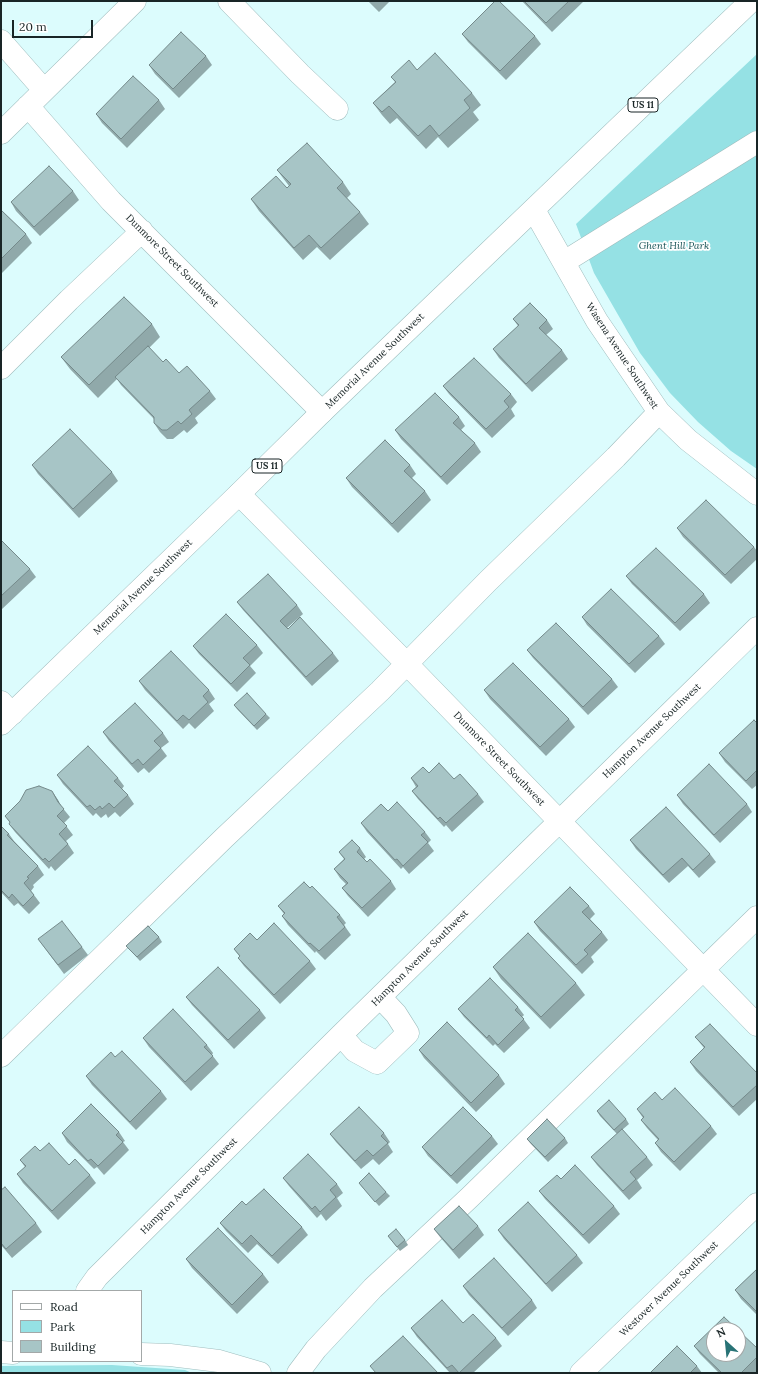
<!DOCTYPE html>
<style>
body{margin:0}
#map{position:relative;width:758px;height:1374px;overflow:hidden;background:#dcfcfd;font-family:Lora,serif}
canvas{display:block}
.frame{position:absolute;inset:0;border:2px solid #192526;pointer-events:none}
.legend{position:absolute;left:12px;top:1290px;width:130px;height:72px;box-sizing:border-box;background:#fff;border:1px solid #a3a8a8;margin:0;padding:5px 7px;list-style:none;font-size:12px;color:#192526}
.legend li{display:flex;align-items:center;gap:8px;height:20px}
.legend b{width:20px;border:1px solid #a3a8a8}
.north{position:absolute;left:706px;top:1322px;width:40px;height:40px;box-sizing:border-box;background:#fff;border:1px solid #a3a8a8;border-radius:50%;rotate:333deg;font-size:11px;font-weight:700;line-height:16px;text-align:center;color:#192526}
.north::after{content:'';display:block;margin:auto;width:14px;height:18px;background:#287376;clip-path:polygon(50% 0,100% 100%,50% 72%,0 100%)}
.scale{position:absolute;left:12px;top:20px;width:81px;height:18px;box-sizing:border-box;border:2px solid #192526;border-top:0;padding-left:5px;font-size:12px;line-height:14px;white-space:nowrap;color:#192526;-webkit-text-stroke:3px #fff;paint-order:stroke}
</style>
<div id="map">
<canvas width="758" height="1374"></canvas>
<div class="frame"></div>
<ul class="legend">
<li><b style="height:5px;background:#fff"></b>Road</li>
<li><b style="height:11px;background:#95e1e4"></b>Park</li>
<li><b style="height:11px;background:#a7c5c6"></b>Building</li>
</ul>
<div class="north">N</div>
<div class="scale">20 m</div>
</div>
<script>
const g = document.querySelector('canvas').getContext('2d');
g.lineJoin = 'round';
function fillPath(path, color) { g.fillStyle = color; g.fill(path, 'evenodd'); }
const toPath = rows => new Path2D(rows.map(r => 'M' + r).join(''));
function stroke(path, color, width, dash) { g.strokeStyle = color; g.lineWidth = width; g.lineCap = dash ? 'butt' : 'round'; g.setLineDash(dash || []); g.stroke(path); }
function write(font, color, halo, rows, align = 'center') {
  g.font = font + ' Lora,serif'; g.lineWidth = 3.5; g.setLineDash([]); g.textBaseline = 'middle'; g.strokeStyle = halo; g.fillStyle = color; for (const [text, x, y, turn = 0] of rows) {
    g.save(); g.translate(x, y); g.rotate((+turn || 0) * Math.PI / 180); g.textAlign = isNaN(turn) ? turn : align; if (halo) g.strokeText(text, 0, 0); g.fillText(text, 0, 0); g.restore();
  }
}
const green = toPath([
 [757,54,757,469,731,451,698,422,670,393,640,353,594,273,576,224],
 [112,1365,185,1370,192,1373,1,1373,1,1366]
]);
const minor = toPath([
 [229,1,300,74,337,109],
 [1,41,44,90],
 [28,106,111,201,322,412],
 [1,133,135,1],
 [534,210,597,321,659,412,688,440,757,494],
 [564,262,757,142],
 [1,368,69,300,142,231],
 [239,494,407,664,757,1025],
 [1,702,12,714],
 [341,1035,355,1051,377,1063,408,1033,396,1014,380,997],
 [1,1056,224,838,380,691,488,581,616,457,659,412],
 [87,1291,97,1277,341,1035,757,628],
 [1,1352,13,1353],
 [141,1354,170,1355,219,1361,260,1373],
 [298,1373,316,1349,373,1288,470,1197,757,917],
 [581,1373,757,1204]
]);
const major = toPath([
 [1,724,239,494,322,412,751,1]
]);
const wall = toPath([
 [368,1,390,1,379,12],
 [522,1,584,1,552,32],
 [462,34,535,36,541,44,506,80,468,42],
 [206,56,212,65,179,98,155,74,149,65],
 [417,70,472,93,481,105,473,112,479,120,448,148,438,137,426,149,397,118,390,124,382,115,373,103,395,82,391,77],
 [159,100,165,109,127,148,102,123,96,114],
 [277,170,343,182,351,194,347,198,360,212,369,224,330,260,317,247,303,260,259,211,251,199,287,188,289,186],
 [73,191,79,200,40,236,16,211,11,202],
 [1,210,26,234,32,243,1,274],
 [513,319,547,320,553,329,546,335,562,350,568,359,532,392,499,358,493,349,518,326],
 [152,324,160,337,149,348,163,362,179,373,210,391,216,399,195,418,198,423,187,433,184,430,173,439,167,439,160,432,154,423,154,419,121,385,117,379,98,398,70,369,61,357],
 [443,386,511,394,517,402,511,409,515,416,492,438,449,394],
 [459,417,465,426,461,430,475,443,481,452,447,485,401,439,395,430],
 [32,465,112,472,118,481,79,518,38,474],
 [410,465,416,474,412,478,425,491,431,500,398,533,352,487,346,478],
 [677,528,754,547,757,551,757,559,731,584,683,537],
 [1,540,30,569,36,577,1,610],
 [626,576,704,594,710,603,680,631,632,584],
 [237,602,297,605,303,614,287,628,333,653,339,661,312,686,243,610],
 [582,617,659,636,665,644,635,673,587,625],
 [257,645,263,653,250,666,256,673,237,692,199,654,193,646],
 [527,650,612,679,618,687,588,715,533,658],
 [139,681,209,690,215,699,209,704,214,711,195,729,189,723,183,729,145,690],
 [484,690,569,719,575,727,546,756,490,699],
 [234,705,266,714,270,718,257,730,237,709],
 [757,723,757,785,752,789,725,762,719,753],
 [103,732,163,733,169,742,161,748,167,756,149,773,144,768,138,773,109,741],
 [429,773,454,779,478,794,484,802,452,832,446,825,444,827,418,799,412,791,416,787,411,778],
 [57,775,118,778,124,786,122,789,128,795,134,804,120,817,115,812,108,818,106,814,101,818,96,813,93,816,63,784],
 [52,791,61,806,70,817,64,823,73,835,66,841,74,853,55,871,51,866,49,869,15,832,9,824,10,823,5,816],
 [677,795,747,804,752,812,720,843,683,804],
 [388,811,425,832,431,840,428,843,434,851,409,874,403,867,401,869,367,832,361,823],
 [1,827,9,834,14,841,38,866,44,875,33,885,34,887,31,891,40,903,29,914,18,903,14,906,1,892],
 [630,840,710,854,716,862,699,878,688,866,669,883,636,849],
 [360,848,366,857,364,859,367,862,391,881,396,889,368,917,348,896,342,888,346,884,340,878,334,869,344,859,339,852],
 [310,888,340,915,346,923,344,925,351,935,325,960,316,951,315,953,288,925,282,916,284,914,278,906],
 [589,906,595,914,590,919,602,932,608,940,591,957,594,962,582,974,540,931,534,922],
 [159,937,162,942,140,961,130,950,126,946],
 [38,939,82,947,88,955,64,974],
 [257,940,310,961,316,969,280,1004,244,966,238,958,240,957,234,949],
 [493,967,576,983,585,995,550,1029,501,979],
 [186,997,260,1010,266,1018,234,1049,192,1005],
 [518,1007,524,1015,522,1017,530,1028,504,1053,495,1044,493,1046,464,1017,458,1009],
 [695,1037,757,1073,757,1099,739,1116,696,1071,690,1062,704,1048],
 [143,1038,207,1045,213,1053,212,1055,219,1064,191,1091,149,1047],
 [419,1050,499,1075,505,1084,476,1112,424,1058],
 [115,1057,161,1091,167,1099,136,1130,92,1085,86,1076],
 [662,1100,711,1126,717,1134,680,1171,661,1152,655,1143,658,1140,647,1128,641,1120,643,1118,637,1109],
 [597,1111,626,1119,629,1124,622,1130,647,1157,653,1165,637,1180,642,1188,629,1200,597,1165,591,1157,617,1134,600,1116],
 [119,1132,125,1141,123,1142,129,1150,104,1175,97,1167,94,1169,67,1142,62,1133],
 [384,1133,390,1142,388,1144,393,1152,379,1165,373,1159,361,1169,336,1142,330,1134],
 [492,1136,498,1144,457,1184,428,1156,422,1147],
 [565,1138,568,1143,548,1162,530,1143,527,1139],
 [40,1151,90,1175,96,1183,58,1220,23,1183,17,1174,25,1167,20,1160],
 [283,1178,337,1184,343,1193,337,1198,342,1206,326,1221,321,1214,317,1218,289,1186],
 [561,1179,614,1206,620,1214,589,1244,545,1199,539,1191],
 [359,1183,386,1192,390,1196,379,1206,362,1187],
 [1,1190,36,1223,42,1232,12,1258,1,1245],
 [246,1205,302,1227,308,1235,278,1264,257,1244,248,1253,226,1231,220,1223],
 [478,1226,484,1235,459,1259,440,1237,434,1229],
 [498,1230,577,1255,583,1263,552,1292,504,1239],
 [388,1236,405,1240,408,1245,400,1251],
 [186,1259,263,1274,269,1282,237,1314,192,1268],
 [757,1269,757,1315,741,1299,735,1290],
 [463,1286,532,1300,537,1308,508,1336,469,1295],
 [463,1323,496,1338,502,1346,473,1373,450,1373,417,1337,411,1328],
 [694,1346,757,1348,757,1371,755,1373,719,1373,700,1354],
 [697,1366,702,1373,650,1373]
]);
const shadedWall = toPath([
 [52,791,58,800,64,811,58,802]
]);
const building = toPath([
 [495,1,499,1,535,36,500,71,462,34,495,1],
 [524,1,569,1,546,23,524,1],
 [181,32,206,56,173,89,149,65,181,32],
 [435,53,472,93,464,100,470,108,439,136,430,125,418,136,389,106,382,112,373,103,396,82,391,77,409,60,417,70,435,53],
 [133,76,159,100,121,139,96,114,133,76],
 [307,143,343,182,337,188,360,212,321,248,309,235,294,248,251,199,276,176,287,188,291,184,277,170,307,143],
 [49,166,73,191,34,227,11,202,49,166],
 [1,210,26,234,1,259,1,210],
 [124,297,152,324,89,385,61,357,124,297],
 [530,303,547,320,539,328,562,350,526,384,493,349,519,325,513,319,530,303],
 [148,346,163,362,166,359,179,373,187,366,210,391,189,410,192,414,181,424,178,421,167,430,162,430,154,423,154,417,115,377,148,346],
 [474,358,511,394,504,401,509,407,486,429,443,386,474,358],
 [435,393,459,417,453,423,475,443,441,477,395,430,435,393],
 [70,429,112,472,73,509,32,465,70,429],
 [385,440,410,465,404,471,425,491,392,524,346,478,385,440],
 [706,500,754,547,725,575,677,528,706,500],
 [1,540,30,569,1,596,1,540],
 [656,548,704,594,675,623,626,576,656,548],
 [268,574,297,605,280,621,288,629,300,617,333,653,306,677,237,602,268,574],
 [611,589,659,636,629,664,582,617,611,589],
 [226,614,257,645,243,658,250,665,231,684,193,646,226,614],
 [556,623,612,679,583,707,527,650,556,623],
 [171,651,209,690,203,696,208,702,189,720,183,715,177,721,139,681,171,651],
 [513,663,569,719,540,747,484,690,513,663],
 [247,693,266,714,254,726,234,705,247,693],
 [135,703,163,733,154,741,161,748,143,765,138,759,132,764,103,732,135,703],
 [754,720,757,723,757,770,746,781,719,753,754,720],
 [88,746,118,778,114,781,128,795,114,808,109,803,102,809,100,806,95,810,90,805,87,807,57,775,88,746],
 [439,763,454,779,460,774,478,794,446,823,440,817,438,819,412,791,418,786,411,778,423,767,429,773,439,763],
 [709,764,747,804,714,835,677,795,709,764],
 [39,786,52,791,58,802,64,809,57,816,67,826,59,834,68,844,49,862,45,858,43,860,9,824,10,822,5,816,20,801,26,790,39,786],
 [397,802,425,832,421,835,428,842,403,866,397,859,395,860,361,823,381,804,388,811,397,802],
 [666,807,710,854,693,870,682,858,663,875,630,840,666,807],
 [1,827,2,827,9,834,7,835,38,866,27,877,29,878,24,883,34,895,23,906,12,894,9,898,1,890,1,827],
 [352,840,360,848,357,852,367,862,370,859,391,881,362,908,342,888,348,883,334,869,345,859,339,852,352,840],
 [304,882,310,888,312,886,340,915,337,917,345,927,319,951,310,943,309,944,282,916,285,913,278,906,304,882],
 [570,887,589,906,582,912,602,932,584,950,588,954,576,965,534,922,570,887],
 [62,921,82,947,58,965,38,939,62,921],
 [274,923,310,961,274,995,238,958,240,956,234,949,250,933,257,940,274,923],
 [148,926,159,937,137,957,126,946,148,926],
 [528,933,576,983,541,1017,493,967,528,933],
 [218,967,260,1010,228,1040,186,997,218,967],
 [490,978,518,1007,515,1010,524,1019,498,1045,489,1035,487,1038,458,1009,490,978],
 [173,1009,207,1045,204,1047,213,1056,185,1082,143,1038,173,1009],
 [447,1022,499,1075,471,1103,419,1050,447,1022],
 [710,1024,757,1073,757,1085,733,1107,690,1062,705,1047,695,1037,710,1024],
 [122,1051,161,1091,130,1122,86,1076,111,1052,115,1057,122,1051],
 [675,1088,711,1126,674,1162,655,1143,659,1139,641,1120,644,1117,637,1109,655,1092,662,1100,675,1088],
 [609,1100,626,1119,614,1130,597,1111,609,1100],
 [91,1104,119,1132,116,1135,123,1142,98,1166,91,1159,88,1161,62,1133,91,1104],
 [359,1107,384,1133,381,1136,388,1143,373,1156,367,1150,355,1161,330,1134,359,1107],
 [463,1107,492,1136,451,1176,422,1147,463,1107],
 [547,1119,565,1138,545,1157,527,1139,547,1119],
 [622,1129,647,1157,630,1172,636,1179,623,1191,591,1157,622,1129],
 [49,1143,69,1165,75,1159,90,1175,52,1211,17,1174,26,1166,20,1160,35,1146,40,1151,49,1143],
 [308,1154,337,1184,330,1190,336,1197,320,1212,315,1206,312,1209,283,1178,308,1154],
 [575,1165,614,1206,583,1235,539,1191,557,1175,561,1179,575,1165],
 [369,1173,386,1192,375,1202,359,1183,369,1173],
 [5,1187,36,1223,6,1249,1,1243,1,1190,5,1187],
 [264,1189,302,1227,272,1256,251,1235,242,1244,220,1223,242,1201,246,1205,264,1189],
 [528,1202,577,1255,546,1284,498,1230,528,1202],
 [459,1206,478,1226,453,1250,434,1229,459,1206],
 [218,1228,263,1274,232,1305,186,1259,218,1228],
 [396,1229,405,1240,397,1247,388,1236,396,1229],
 [494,1258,532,1300,502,1328,463,1286,494,1258],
 [757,1269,757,1312,735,1290,757,1269],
 [442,1300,463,1323,473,1314,496,1338,459,1373,452,1365,447,1368,411,1328,442,1300],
 [724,1317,757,1348,757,1357,741,1373,722,1373,694,1346,724,1317],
 [714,1330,738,1330,738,1354,714,1354,714,1330],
 [403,1336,438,1373,376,1373,370,1366,403,1336],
 [677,1346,697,1366,690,1373,650,1373,677,1346]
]);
const shields = [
 [643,105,30],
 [267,466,30]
];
const shieldNames = [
 ["US 11",643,105],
 ["US 11",267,466]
];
const parkNames = [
 ["Ghent Hill Park",674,246]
];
const streetNames = [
 ["Dunmore Street Southwest",172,261,45],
 ["Wasena Avenue Southwest",622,356,57],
 ["Memorial Avenue Southwest",375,361,-44],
 ["Memorial Avenue Southwest",143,587,-44],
 ["Hampton Avenue Southwest",652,731,-44],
 ["Dunmore Street Southwest",499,759,46],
 ["Hampton Avenue Southwest",420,958,-45],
 ["Hampton Avenue Southwest",189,1186,-45],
 ["Westover Avenue Southwest",669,1289,-44]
];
fillPath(green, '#95e1e4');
stroke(minor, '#9fbdbe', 23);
stroke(major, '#9fbdbe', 23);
stroke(minor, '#fff', 22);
stroke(major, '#fff', 22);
fillPath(wall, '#90a9aa');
fillPath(shadedWall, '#758a8b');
fillPath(building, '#a7c5c6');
stroke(building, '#758a8b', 1);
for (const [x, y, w] of shields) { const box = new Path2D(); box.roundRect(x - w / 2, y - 7, w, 14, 3); g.fillStyle = '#fff'; g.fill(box); stroke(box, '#192526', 1); }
write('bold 9px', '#192526', null, shieldNames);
write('italic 10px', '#195457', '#fff', parkNames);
write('10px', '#192526', '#fff', streetNames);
</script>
